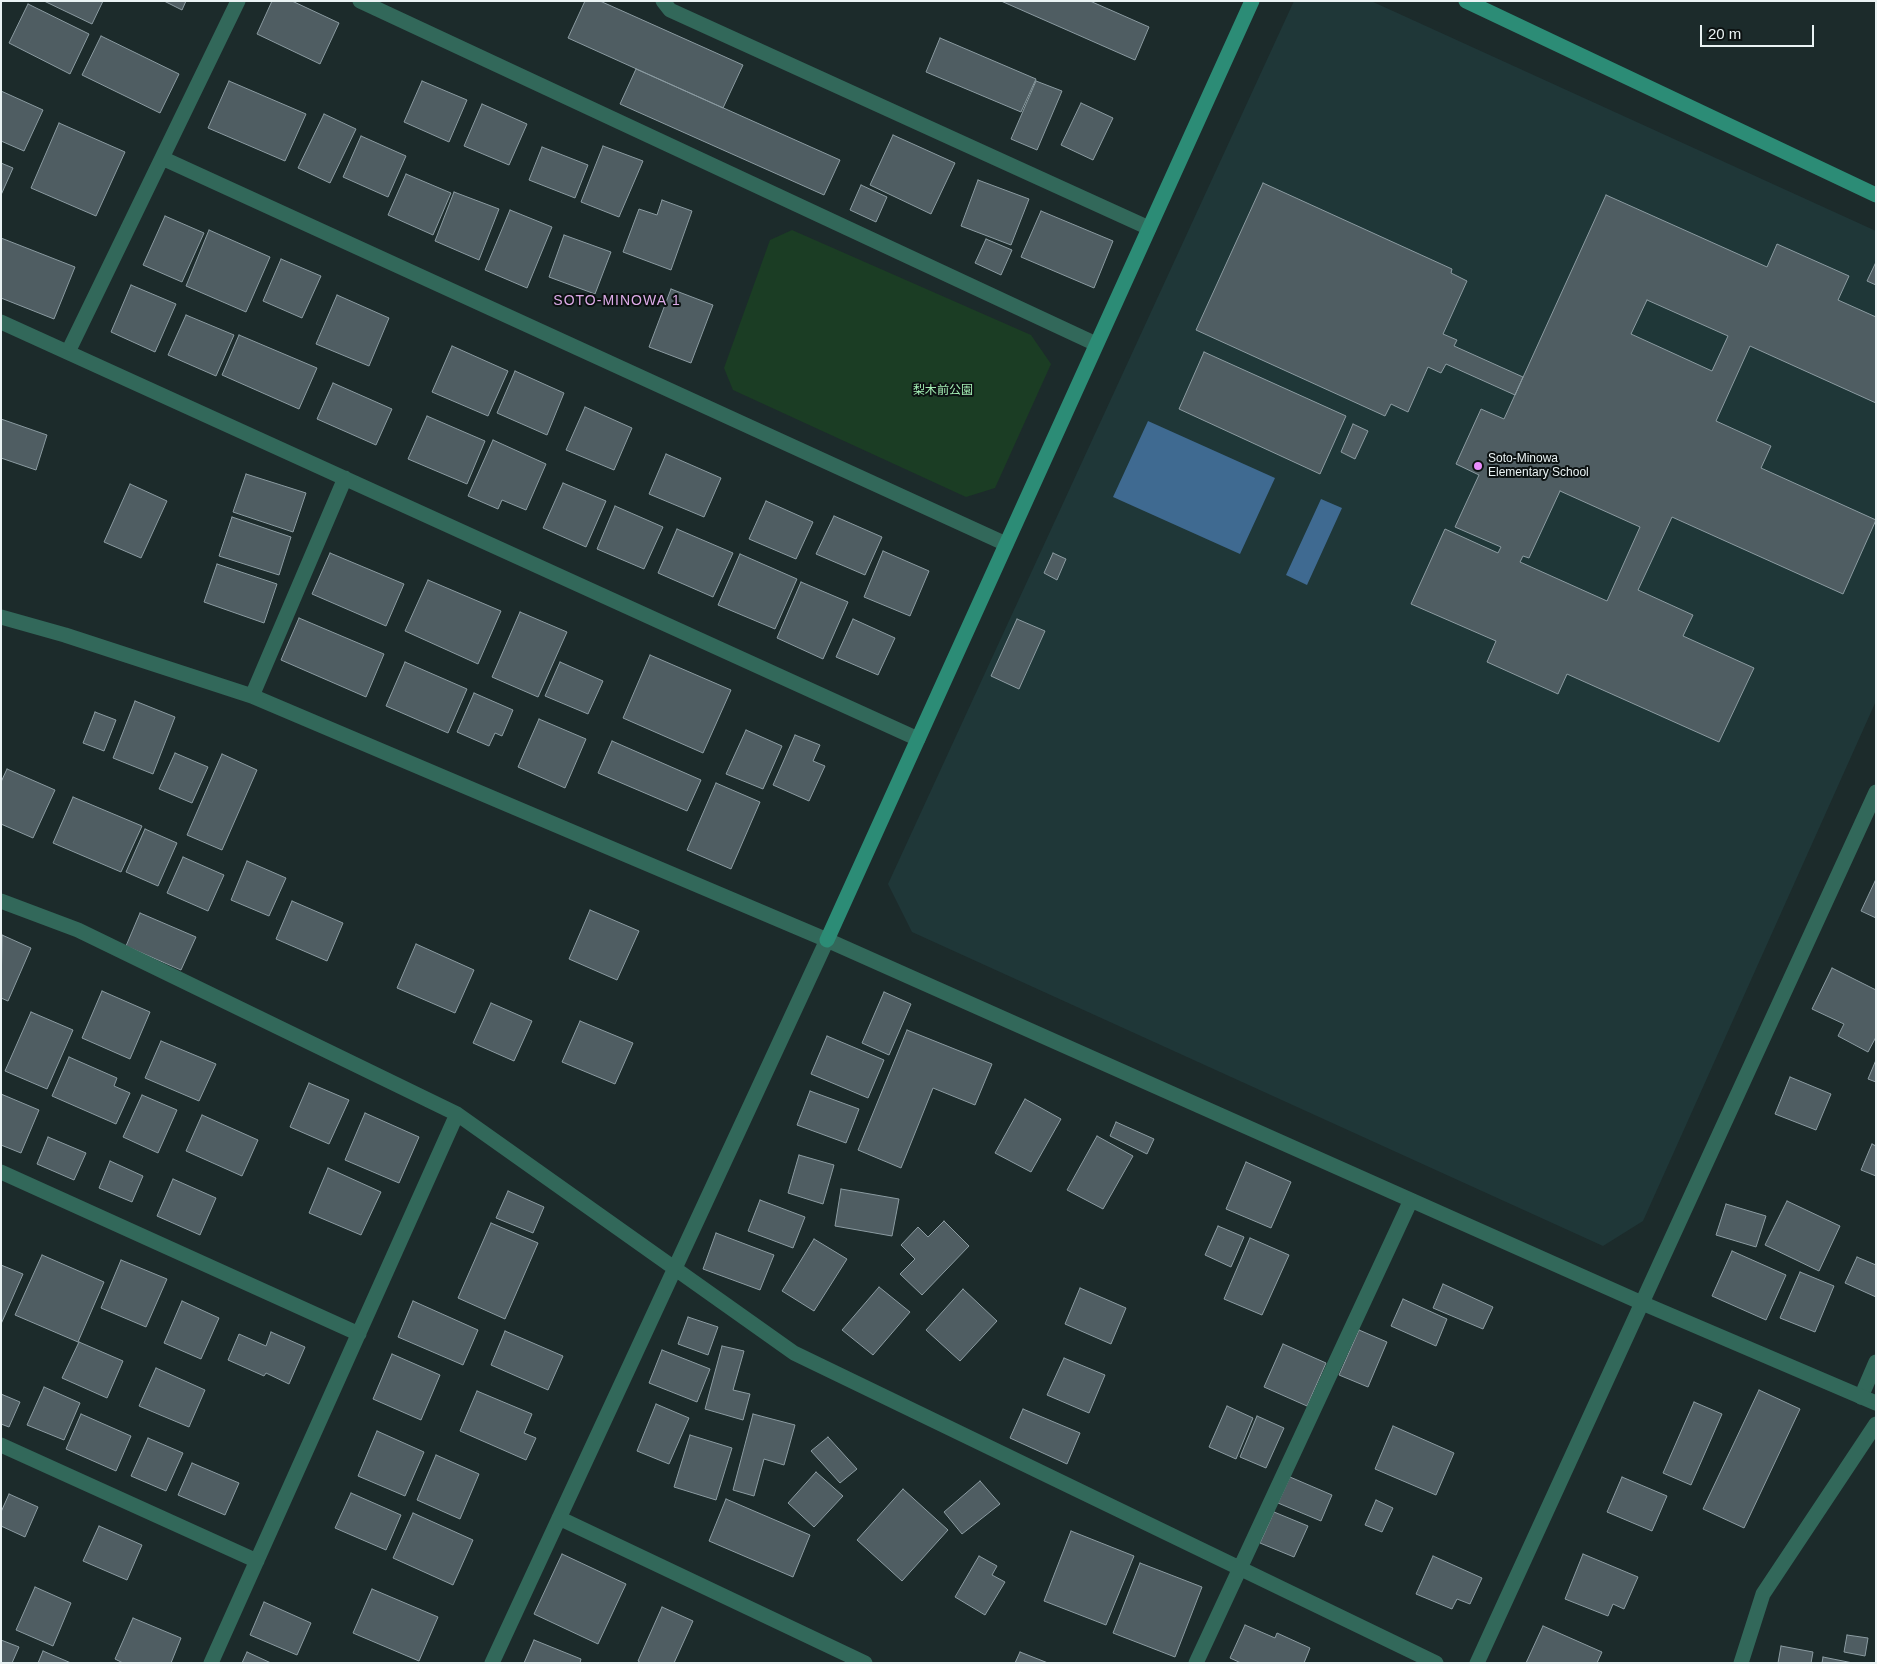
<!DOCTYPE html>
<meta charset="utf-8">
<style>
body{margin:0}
#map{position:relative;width:1877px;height:1664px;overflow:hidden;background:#1c2b2b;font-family:Arial,sans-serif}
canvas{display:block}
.frame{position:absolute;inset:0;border:2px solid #eaf3f4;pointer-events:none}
.scale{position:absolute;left:1700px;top:25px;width:114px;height:22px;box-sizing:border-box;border:2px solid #eaf3f4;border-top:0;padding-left:6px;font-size:15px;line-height:18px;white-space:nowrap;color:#eaf3f4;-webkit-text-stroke:4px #0c1212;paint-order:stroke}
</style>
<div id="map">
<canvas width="1877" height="1664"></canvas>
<div class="frame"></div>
<div class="scale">20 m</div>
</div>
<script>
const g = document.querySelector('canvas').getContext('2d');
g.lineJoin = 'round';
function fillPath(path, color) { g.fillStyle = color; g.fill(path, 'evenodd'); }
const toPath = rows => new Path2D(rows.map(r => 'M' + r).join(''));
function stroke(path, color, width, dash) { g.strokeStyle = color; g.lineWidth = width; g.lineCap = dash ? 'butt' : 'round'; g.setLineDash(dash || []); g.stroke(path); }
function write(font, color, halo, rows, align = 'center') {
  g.font = font + ' Arial,"Noto Sans JP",sans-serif'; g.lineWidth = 4; g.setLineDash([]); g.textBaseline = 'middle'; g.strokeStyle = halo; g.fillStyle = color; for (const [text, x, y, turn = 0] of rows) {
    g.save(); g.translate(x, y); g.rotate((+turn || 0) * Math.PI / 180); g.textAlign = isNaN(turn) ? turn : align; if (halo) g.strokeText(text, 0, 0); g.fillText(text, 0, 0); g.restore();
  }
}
const built = toPath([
 [1294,1,1371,1,1876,231,1876,701,1643,1221,1603,1246,912,932,888,884]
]);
const green = toPath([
 [792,230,1031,335,1051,364,995,488,966,497,733,390,724,368,770,240]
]);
const water = toPath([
 [1148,421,1275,478,1240,554,1113,497],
 [1321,499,1342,508,1307,585,1286,575]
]);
const building = toPath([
 [44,1,103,1,92,24,44,1],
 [164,1,186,1,182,10,164,1],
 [272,1,292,1,339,23,320,64,257,34,272,1],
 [585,1,600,1,743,65,723,108,568,38,585,1],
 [1001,1,1090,1,1149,27,1135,60,1001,1],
 [28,4,89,34,70,74,9,43,28,4],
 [101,36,179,74,160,113,82,75,101,36],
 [940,38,1036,79,1021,112,926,72,940,38],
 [636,69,840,160,824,195,620,104,636,69],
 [229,81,306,114,285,161,208,128,229,81],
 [422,81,467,100,449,142,404,122,422,81],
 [1036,81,1062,91,1037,150,1011,139,1036,81],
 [1,91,43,110,24,151,1,141,1,91],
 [1081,103,1113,118,1093,160,1061,145,1081,103],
 [482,104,527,124,509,165,464,146,482,104],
 [324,114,356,129,330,183,298,168,324,114],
 [59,123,125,152,96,216,31,188,59,123],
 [893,135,955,163,931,214,870,185,893,135],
 [361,136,406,156,388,197,343,177,361,136],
 [603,146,643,161,619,217,581,202,603,146],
 [542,147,588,165,575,198,529,180,542,147],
 [1,163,13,168,1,195,1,163],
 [406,174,451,193,433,235,388,215,406,174],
 [978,180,1029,199,1011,245,961,226,978,180],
 [1263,183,1452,269,1451,273,1467,281,1443,334,1457,340,1454,346,1523,377,1515,395,1446,364,1441,373,1428,367,1408,412,1391,404,1385,416,1196,330,1263,183],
 [861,185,887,197,876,222,850,210,861,185],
 [454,192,499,209,479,260,435,241,454,192],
 [1606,195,1767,267,1777,244,1849,276,1838,300,1876,317,1876,403,1750,346,1716,421,1771,446,1761,468,1876,520,1843,594,1672,517,1638,590,1693,615,1683,636,1754,668,1719,742,1567,674,1558,694,1487,662,1496,641,1411,604,1445,529,1498,553,1501,547,1455,527,1479,475,1456,464,1481,409,1504,419,1606,195],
 [1647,300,1728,336,1712,371,1631,334,1647,300],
 [1560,491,1640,527,1607,601,1520,562,1523,556,1529,558,1560,491],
 [662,200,692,211,671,270,623,252,639,209,657,215,662,200],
 [510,210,552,227,527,288,485,270,510,210],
 [1041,211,1113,241,1094,288,1021,257,1041,211],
 [165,216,204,233,182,282,143,265,165,216],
 [209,230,270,257,246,312,186,286,209,230],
 [564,235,611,252,595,294,549,277,564,235],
 [1,238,75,267,54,319,1,298,1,238],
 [986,239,1012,250,1001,275,975,263,986,239],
 [281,259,321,276,302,318,263,301,281,259],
 [1876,262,1876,285,1867,281,1876,262],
 [131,285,176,304,155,352,111,332,131,285],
 [671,289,713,305,691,363,649,347,671,289],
 [337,295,389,318,369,366,316,344,337,295],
 [186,315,234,335,216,376,168,355,186,315],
 [239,335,317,368,299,409,222,375,239,335],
 [452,346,508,371,488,416,432,392,452,346],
 [1204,352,1346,416,1320,474,1179,409,1204,352],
 [515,371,564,393,547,435,497,413,515,371],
 [333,383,392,409,376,445,317,419,333,383],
 [585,407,632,428,614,470,566,450,585,407],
 [427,416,485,441,467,484,408,459,427,416],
 [1,419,47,435,36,470,1,458,1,419],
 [1353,424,1368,431,1355,459,1341,452,1353,424],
 [493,440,546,464,526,510,502,500,498,509,468,496,493,440],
 [666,454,721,478,704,517,649,494,666,454],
 [246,474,306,493,293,532,233,512,246,474],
 [563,483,606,501,586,547,543,528,563,483],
 [130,484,167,501,141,558,104,542,130,484],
 [766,501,813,522,796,559,749,539,766,501],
 [615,506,663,527,644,569,597,549,615,506],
 [834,516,882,537,865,575,816,554,834,516],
 [232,517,291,537,279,575,219,556,232,517],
 [677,529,733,553,713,597,658,573,677,529],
 [883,551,929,571,910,616,864,597,883,551],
 [330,553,404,584,386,626,312,594,330,553],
 [1053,553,1066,559,1057,580,1044,573,1053,553],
 [740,554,797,579,775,629,718,605,740,554],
 [217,564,277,584,264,623,204,602,217,564],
 [428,580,501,611,478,664,405,631,428,580],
 [801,582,848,602,823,659,777,638,801,582],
 [520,612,567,632,538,697,492,677,520,612],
 [299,618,384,654,366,697,281,660,299,618],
 [853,619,895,638,878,675,836,657,853,619],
 [1017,619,1045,631,1019,689,991,676,1017,619],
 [650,655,731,690,703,753,623,718,650,655],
 [405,662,467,689,448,733,386,706,405,662],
 [560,662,603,681,588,714,545,696,560,662],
 [474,693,513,710,502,736,495,733,489,746,457,732,474,693],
 [135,701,175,717,153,774,113,758,135,701],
 [95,712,116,720,104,751,83,743,95,712],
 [539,719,586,739,565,788,518,767,539,719],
 [746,730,782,746,763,789,726,774,746,730],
 [795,735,820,745,813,761,825,766,809,801,773,785,795,735],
 [612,741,701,780,687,811,598,773,612,741],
 [175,753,208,767,192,803,159,789,175,753],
 [222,754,257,770,222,850,187,835,222,754],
 [7,769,55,790,33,838,1,824,1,782,7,769],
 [716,783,760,802,731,869,687,850,716,783],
 [73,797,142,826,121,872,53,843,73,797],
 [145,829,177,843,158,886,126,872,145,829],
 [183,857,224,875,208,911,167,893,183,857],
 [247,861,286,878,269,916,231,900,247,861],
 [1876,879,1876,918,1861,911,1876,879],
 [292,901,343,923,327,961,276,939,292,901],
 [590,910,639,931,617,980,569,959,590,910],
 [140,913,196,937,181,970,126,946,140,913],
 [2,935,31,948,8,1001,1,998,2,935],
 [416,944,474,970,455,1013,397,988,416,944],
 [1832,968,1876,990,1876,1037,1868,1052,1838,1036,1844,1024,1812,1009,1832,968],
 [102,991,150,1012,130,1059,82,1038,102,991],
 [884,992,911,1004,889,1055,862,1043,884,992],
 [491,1003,532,1021,514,1061,473,1043,491,1003],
 [31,1012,73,1030,47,1089,5,1071,31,1012],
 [580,1021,633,1043,615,1084,562,1062,580,1021],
 [907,1030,992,1064,975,1105,933,1088,901,1168,858,1150,907,1030],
 [827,1036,884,1060,868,1098,811,1074,827,1036],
 [161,1041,216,1064,199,1101,145,1078,161,1041],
 [69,1057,117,1078,114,1086,130,1093,116,1124,52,1096,69,1057],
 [1876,1060,1876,1082,1868,1079,1876,1060],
 [1790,1077,1831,1094,1816,1130,1775,1114,1790,1077],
 [309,1083,349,1100,329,1144,290,1127,309,1083],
 [810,1091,859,1109,846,1143,797,1125,810,1091],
 [1,1094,39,1110,21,1153,1,1145,1,1094],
 [142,1095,177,1110,158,1153,123,1137,142,1095],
 [1025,1099,1061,1119,1031,1172,995,1153,1025,1099],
 [365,1113,419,1137,399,1183,345,1160,365,1113],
 [202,1115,258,1140,242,1176,186,1151,202,1115],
 [1116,1122,1154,1139,1147,1154,1110,1136,1116,1122],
 [1097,1136,1133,1156,1103,1209,1067,1190,1097,1136],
 [48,1137,86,1153,74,1180,37,1164,48,1137],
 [1872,1144,1876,1146,1876,1176,1861,1170,1872,1144],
 [799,1155,834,1165,823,1204,788,1193,799,1155],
 [110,1161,143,1176,132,1202,99,1188,110,1161],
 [1246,1162,1291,1182,1271,1228,1226,1209,1246,1162],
 [328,1168,381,1192,361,1235,309,1213,328,1168],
 [173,1179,216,1198,200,1235,157,1216,173,1179],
 [841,1189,899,1199,892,1236,835,1226,841,1189],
 [508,1191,544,1207,533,1233,496,1218,508,1191],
 [760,1200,805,1217,793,1248,748,1231,760,1200],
 [1787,1201,1840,1226,1819,1271,1765,1245,1787,1201],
 [1726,1204,1766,1216,1756,1247,1716,1235,1726,1204],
 [944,1221,969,1246,922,1295,900,1274,915,1259,901,1245,918,1227,928,1237,944,1221],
 [491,1223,538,1243,505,1319,458,1298,491,1223],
 [1218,1226,1244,1237,1231,1267,1205,1255,1218,1226],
 [716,1233,774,1255,760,1290,703,1269,716,1233],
 [1250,1238,1289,1255,1262,1315,1224,1299,1250,1238],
 [814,1239,847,1259,814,1311,782,1291,814,1239],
 [1732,1251,1786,1275,1766,1320,1712,1296,1732,1251],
 [42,1255,104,1282,78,1342,15,1315,42,1255],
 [1857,1257,1876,1265,1876,1297,1845,1283,1857,1257],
 [121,1260,167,1279,146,1327,101,1308,121,1260],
 [1,1265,23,1274,1,1324,1,1265],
 [1800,1272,1834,1286,1815,1332,1780,1318,1800,1272],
 [1443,1284,1493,1307,1483,1329,1433,1308,1443,1284],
 [879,1287,910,1312,873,1355,842,1330,879,1287],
 [1080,1288,1126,1308,1111,1344,1065,1324,1080,1288],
 [963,1289,997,1321,960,1361,926,1330,963,1289],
 [1403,1299,1447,1319,1436,1346,1391,1326,1403,1299],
 [182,1301,219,1318,201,1359,164,1343,182,1301],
 [413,1301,478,1330,463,1365,398,1337,413,1301],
 [688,1317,718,1327,708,1355,678,1344,688,1317],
 [1359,1330,1387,1342,1368,1387,1339,1375,1359,1330],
 [505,1331,563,1356,548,1390,491,1365,505,1331],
 [271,1332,305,1347,289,1384,266,1373,264,1376,228,1360,239,1334,266,1346,271,1332],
 [79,1342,123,1361,107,1398,62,1378,79,1342],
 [1283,1344,1326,1363,1307,1406,1264,1387,1283,1344],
 [722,1346,744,1351,733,1390,750,1394,743,1420,705,1409,722,1346],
 [662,1350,710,1369,697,1402,649,1383,662,1350],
 [392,1354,440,1375,421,1420,373,1399,392,1354],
 [1064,1358,1105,1375,1089,1413,1047,1395,1064,1358],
 [156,1368,205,1390,189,1427,139,1406,156,1368],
 [44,1387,80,1403,64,1440,27,1425,44,1387],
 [1759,1390,1800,1409,1744,1528,1703,1509,1759,1390],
 [477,1391,532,1414,524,1433,536,1438,526,1460,460,1431,477,1391],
 [1,1394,20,1402,9,1427,1,1424,1,1394],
 [1694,1402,1722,1414,1691,1485,1663,1473,1694,1402],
 [656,1404,689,1418,669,1464,637,1451,656,1404],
 [1227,1406,1253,1418,1236,1459,1209,1447,1227,1406],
 [1023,1409,1080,1433,1067,1464,1010,1438,1023,1409],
 [81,1414,131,1436,116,1471,66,1449,81,1414],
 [753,1414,795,1425,784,1465,764,1459,754,1496,733,1490,753,1414],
 [1257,1416,1284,1428,1266,1468,1240,1457,1257,1416],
 [1393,1426,1454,1453,1436,1495,1375,1469,1393,1426],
 [377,1431,424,1452,405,1496,358,1476,377,1431],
 [690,1435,732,1448,716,1500,674,1487,690,1435],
 [828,1437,857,1469,840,1483,811,1451,828,1437],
 [148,1438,183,1453,166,1491,131,1476,148,1438],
 [436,1455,479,1474,460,1519,417,1500,436,1455],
 [192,1463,239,1483,225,1515,178,1495,192,1463],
 [816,1472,843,1496,814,1527,788,1503,816,1472],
 [1290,1477,1332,1495,1321,1521,1278,1503,1290,1477],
 [1622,1477,1667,1496,1652,1531,1607,1512,1622,1477],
 [980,1481,1000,1504,962,1534,944,1512,980,1481],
 [903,1489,948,1530,902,1581,857,1540,903,1489],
 [351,1493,401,1515,386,1550,335,1528,351,1493],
 [9,1494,38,1507,25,1537,1,1526,1,1512,9,1494],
 [726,1499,810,1535,793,1577,709,1541,726,1499],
 [1376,1500,1393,1508,1382,1532,1365,1525,1376,1500],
 [1274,1512,1308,1526,1294,1557,1260,1543,1274,1512],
 [413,1513,473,1540,453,1585,393,1558,413,1513],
 [99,1526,142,1545,127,1580,83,1561,99,1526],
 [1071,1531,1134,1556,1106,1625,1044,1601,1071,1531],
 [562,1554,626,1584,598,1644,534,1614,562,1554],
 [1583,1554,1638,1577,1624,1609,1613,1604,1608,1616,1565,1599,1583,1554],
 [979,1556,997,1566,992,1575,1005,1582,985,1615,955,1597,979,1556],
 [1433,1556,1482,1578,1470,1604,1457,1599,1452,1609,1416,1594,1433,1556],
 [1140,1563,1202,1587,1175,1657,1113,1633,1140,1563],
 [35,1587,71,1603,53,1646,16,1630,35,1587],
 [372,1589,438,1617,419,1661,353,1633,372,1589],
 [264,1602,311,1623,297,1655,250,1635,264,1602],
 [662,1607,693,1621,674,1663,641,1663,638,1661,662,1607],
 [133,1618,181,1638,171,1663,123,1663,115,1659,133,1618],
 [1245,1625,1275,1638,1277,1633,1310,1648,1304,1663,1241,1663,1230,1658,1245,1625],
 [1543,1626,1602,1652,1597,1663,1526,1663,1543,1626],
 [1847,1635,1868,1638,1865,1656,1844,1652,1847,1635],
 [1,1640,19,1647,12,1663,1,1663,1,1640],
 [534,1640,581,1659,580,1663,524,1663,534,1640],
 [1781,1646,1813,1652,1811,1663,1778,1663,1781,1646],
 [43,1651,71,1663,38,1663,43,1651],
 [247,1652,271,1663,242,1663,247,1652],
 [1020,1652,1048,1663,1015,1663,1020,1652],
 [1823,1657,1853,1663,1822,1663,1823,1657]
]);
const lane = toPath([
 [1861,1397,1876,1362]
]);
const street = toPath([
 [360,1,1096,344],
 [663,1,670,10,1149,228],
 [162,158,1006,544],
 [1,322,918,739],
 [68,352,238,1],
 [1,617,65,635,252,696,827,940,1642,1303,1876,1403],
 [252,696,345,478],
 [1,901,78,930,457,1114,794,1353,1436,1663],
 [1,1172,359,1334],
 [1,1445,257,1561],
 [559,1518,865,1663],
 [211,1663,457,1114],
 [492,1663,827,940],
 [1196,1663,1411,1200],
 [1477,1663,1876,792],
 [1741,1663,1763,1594,1876,1424]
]);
const secondary = toPath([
 [1466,1,1876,195],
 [827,940,1252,1]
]);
const markers = [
 [1478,466,5,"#ea8dfd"]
];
const parkNames = [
 ["梨木前公園",943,391]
];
const poiNames = [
 ["Soto-Minowa",1488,459],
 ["Elementary School",1488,473]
];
const neighbourhoodNames = [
 ["SOTO-MINOWA 1",617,301]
];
fillPath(built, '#1f3738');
fillPath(green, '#1b3d24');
fillPath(water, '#3f6a91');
fillPath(building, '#4f5d62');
stroke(building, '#8b9ba1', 1);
stroke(lane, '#32685a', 15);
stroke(street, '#32685a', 15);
stroke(secondary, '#2c8c76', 15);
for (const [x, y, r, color] of markers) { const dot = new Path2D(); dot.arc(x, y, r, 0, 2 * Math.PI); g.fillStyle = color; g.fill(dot); stroke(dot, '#0c1212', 2); }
write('12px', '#a4eeb4', '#0c1212', parkNames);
write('12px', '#eaf3f4', '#0c1212', poiNames, 'left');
g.letterSpacing = '1px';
write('14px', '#ddabe8', '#0c1212', neighbourhoodNames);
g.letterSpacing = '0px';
</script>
